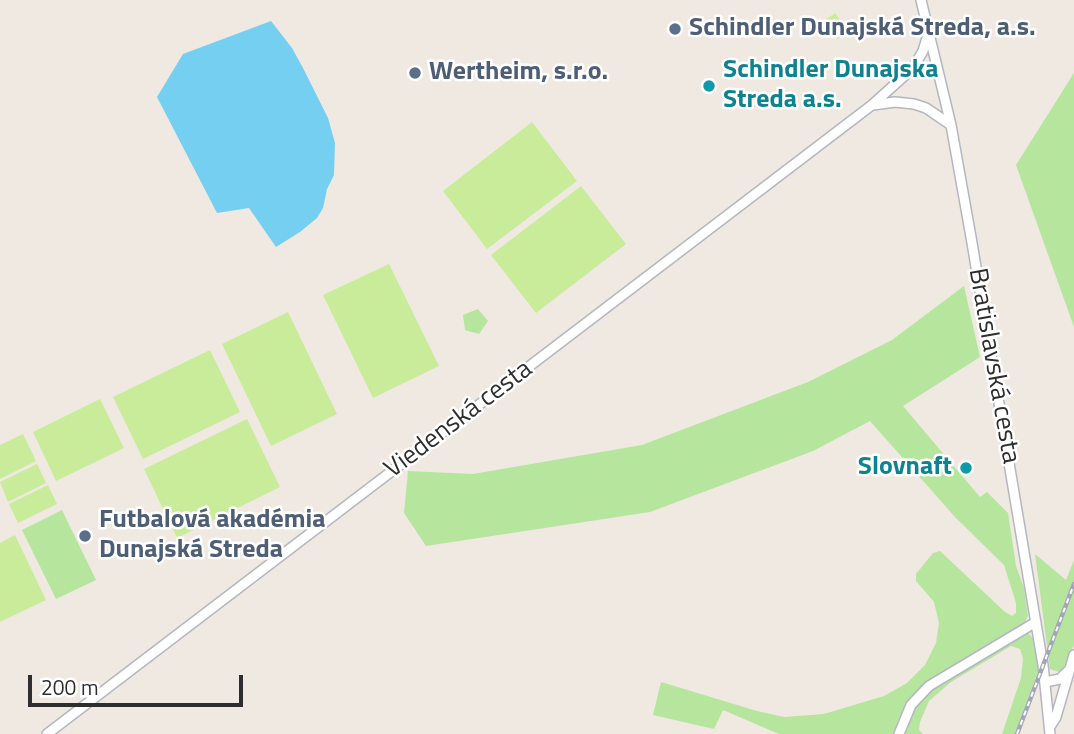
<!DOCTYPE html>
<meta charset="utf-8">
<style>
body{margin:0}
#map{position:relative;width:1074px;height:734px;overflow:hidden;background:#efe9e1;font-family:"Titillium Web",sans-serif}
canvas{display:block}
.scale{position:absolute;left:28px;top:675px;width:215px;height:32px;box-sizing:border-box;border:4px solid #2e2e2e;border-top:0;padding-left:9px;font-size:21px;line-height:24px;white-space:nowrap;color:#2e2e2e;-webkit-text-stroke:5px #fff;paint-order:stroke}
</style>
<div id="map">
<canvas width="1074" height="734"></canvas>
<div class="scale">200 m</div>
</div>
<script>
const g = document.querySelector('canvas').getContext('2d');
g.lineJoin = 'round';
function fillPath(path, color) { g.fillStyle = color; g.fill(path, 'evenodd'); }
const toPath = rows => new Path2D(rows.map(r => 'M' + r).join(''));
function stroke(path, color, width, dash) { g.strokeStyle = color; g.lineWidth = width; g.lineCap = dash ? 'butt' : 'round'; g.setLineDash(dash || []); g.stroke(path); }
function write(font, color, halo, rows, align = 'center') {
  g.font = font + ' "Titillium Web",sans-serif'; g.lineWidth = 5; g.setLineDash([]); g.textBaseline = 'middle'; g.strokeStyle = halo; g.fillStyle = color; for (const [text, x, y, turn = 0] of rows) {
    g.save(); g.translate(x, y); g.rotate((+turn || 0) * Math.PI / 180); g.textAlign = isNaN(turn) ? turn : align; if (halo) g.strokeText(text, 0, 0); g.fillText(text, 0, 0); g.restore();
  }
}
const green = toPath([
 [1074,73,1074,327,1016,165],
 [964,286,980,357,903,406,980,497,987,492,1008,513,1016,566,1024,588,1028,616,1025,622,929,682,917,692,906,706,895,734,779,734,723,710,714,729,653,715,661,682,757,711,784,717,824,714,884,696,907,683,925,665,936,643,939,623,934,602,916,581,916,574,933,553,940,551,1005,612,1012,616,1016,613,1016,603,1004,565,955,517,870,421,813,451,650,512,426,546,404,513,408,471,473,474,642,445,808,382,892,340],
 [478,309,488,321,479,334,465,330,463,315],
 [62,510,96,580,56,599,22,530],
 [1035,554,1066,580,1074,560,1074,645,1064,667,1059,672,1050,669],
 [1021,633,1028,633,1034,639,1039,669,1015,734,1002,734,1021,678,1023,659,1020,649,1011,646,951,682,929,701,920,722,919,730,923,734,903,734,918,702,932,688]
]);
const pitch = toPath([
 [835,13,849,31,838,39,824,21],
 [532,122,577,181,487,249,443,191],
 [581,186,626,244,536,313,491,255],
 [389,264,439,366,373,398,323,295],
 [288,312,337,414,271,446,222,344],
 [210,350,240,412,143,459,113,397],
 [100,399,124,448,56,481,33,432],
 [247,419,280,487,177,538,144,469],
 [23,434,36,461,0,479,0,445],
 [37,464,46,483,8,502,0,482],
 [48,485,57,504,18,523,9,504],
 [15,535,46,600,0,622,0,543]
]);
const water = toPath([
 [271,21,292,48,303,68,328,118,335,143,334,175,327,189,323,208,317,218,300,232,276,247,249,208,217,213,157,97,183,54]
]);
const minor = toPath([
 [921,0,951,125,971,237,1043,665,1050,734],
 [873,105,895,102,914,104,926,108,951,125],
 [1045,682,1060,679,1068,671],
 [1051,725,1056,717,1074,655],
 [47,734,872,105,913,68,923,51,929,31],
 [899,734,911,705,929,686,1036,622]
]);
const rail = toPath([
 [1017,734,1074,584]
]);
const markers = [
 [675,29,7,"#5c6f8a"],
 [415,73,7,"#5c6f8a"],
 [709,86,7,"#0f9aa8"],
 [966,468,7,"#0f9aa8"],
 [85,536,7,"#5c6f8a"]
];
const serviceNames = [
 ["Schindler Dunajská Streda, a.s.",689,29],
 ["Wertheim, s.r.o.",429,73],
 ["Futbalová akadémia",99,521],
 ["Dunajská Streda",99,551]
];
const cultureNames = [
 ["Schindler Dunajska",723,71],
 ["Streda a.s.",723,101],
 ["Slovnaft",952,468,"right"]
];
const streetNames = [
 ["Bratislavská cesta",993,366,80],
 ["Viedenská cesta",459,420,-37]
];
fillPath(green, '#b6e59e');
fillPath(pitch, '#c9ec9a');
fillPath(water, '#75cff0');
stroke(minor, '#b4b7c1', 12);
stroke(minor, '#fff', 9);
stroke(rail, '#a3a6b8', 4.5);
stroke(rail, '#fff', 2, [5]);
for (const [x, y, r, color] of markers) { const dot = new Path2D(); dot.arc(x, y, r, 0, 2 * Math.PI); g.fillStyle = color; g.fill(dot); stroke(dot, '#fff', 2.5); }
write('bold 26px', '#4e5e75', '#fff', serviceNames, 'left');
write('bold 26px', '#0d838f', '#fff', cultureNames, 'left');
write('26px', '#2e2e2e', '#fff', streetNames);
</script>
